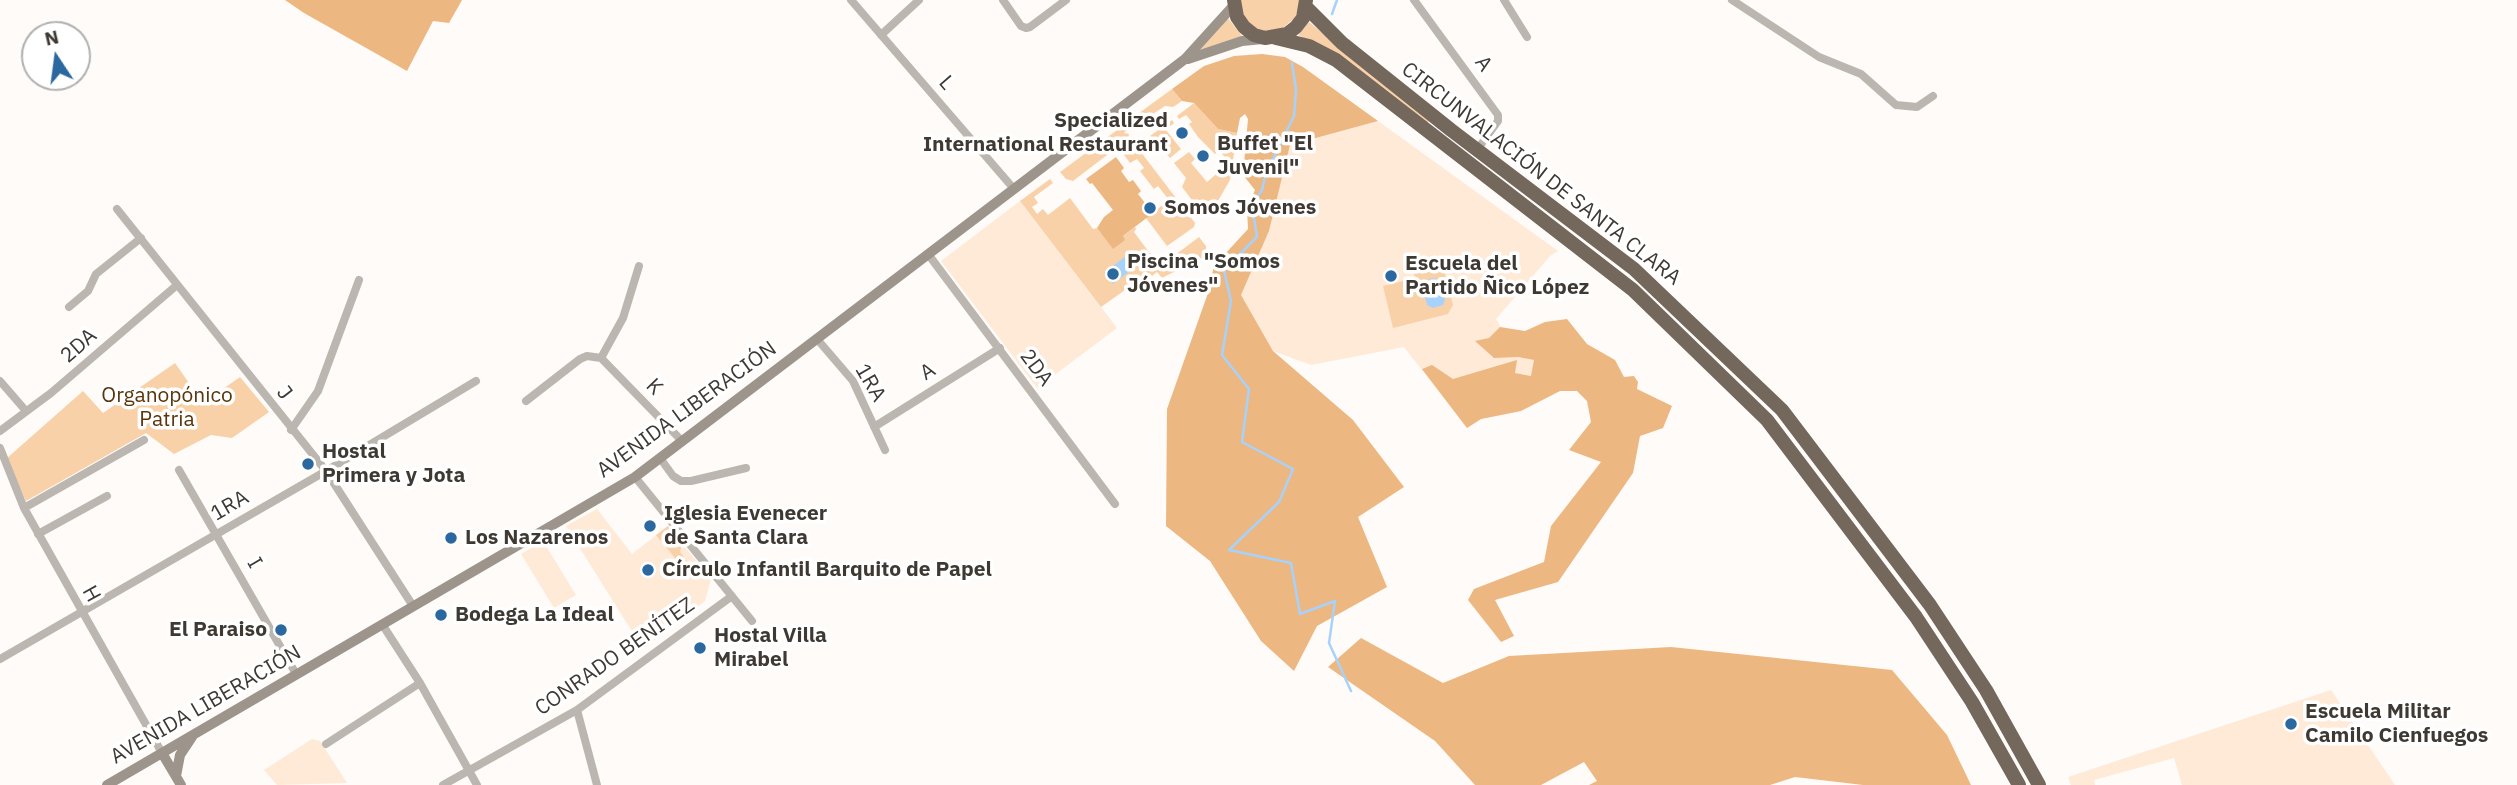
<!DOCTYPE html>
<meta charset="utf-8">
<style>
body{margin:0}
#map{position:relative;width:2517px;height:785px;overflow:hidden;background:#fefbf8;font-family:"IBM Plex Sans",sans-serif}
canvas{display:block}
.north{position:absolute;left:21px;top:21px;width:70px;height:70px;box-sizing:border-box;background:#fff;border:2px solid #b2b0ae;border-radius:50%;rotate:347deg;font-size:19px;font-weight:700;line-height:28px;text-align:center;color:#3f3934}
.north::after{content:'';display:block;margin:auto;width:24px;height:32px;background:#2b689f;clip-path:polygon(50% 0,100% 100%,50% 72%,0 100%)}
</style>
<div id="map">
<canvas width="2517" height="785"></canvas>
<div class="north">N</div>
</div>
<script>
const g = document.querySelector('canvas').getContext('2d');
g.lineJoin = 'round';
function fillPath(path, color) { g.fillStyle = color; g.fill(path, 'evenodd'); }
const toPath = rows => new Path2D(rows.map(r => 'M' + r).join(''));
function stroke(path, color, width, dash) { g.strokeStyle = color; g.lineWidth = width; g.lineCap = dash ? 'butt' : 'round'; g.setLineDash(dash || []); g.stroke(path); }
function write(font, color, halo, rows, align = 'center') {
  g.font = font + ' "IBM Plex Sans",sans-serif'; g.lineWidth = 7; g.setLineDash([]); g.textBaseline = 'middle'; g.strokeStyle = halo; g.fillStyle = color; for (const [text, x, y, turn = 0] of rows) {
    g.save(); g.translate(x, y); g.rotate((+turn || 0) * Math.PI / 180); g.textAlign = isNaN(turn) ? turn : align; if (halo) g.strokeText(text, 0, 0); g.fillText(text, 0, 0); g.restore();
  }
}
const built = toPath([
 [1378,121,1558,251,1550,256,1496,319,1518,357,1535,360,1532,376,1515,373,1521,411,1481,419,1467,428,1404,347,1311,365,1273,351,1241,295,1269,231,1290,145],
 [1020,201,1117,328,1037,388,941,261],
 [597,509,632,554,668,526,711,579,705,601,643,649,566,526],
 [543,541,576,595,554,608,521,554],
 [2331,690,2395,785,2182,785,2174,758,2094,780,2095,785,2071,785,2068,777],
 [312,739,320,741,347,783,277,785,264,770]
]);
const green = toPath([
 [1240,0,1299,0,1299,9,1295,18,1280,30,1261,31,1252,27,1241,11],
 [1227,17,1242,36,1199,50],
 [1309,22,1429,121,1426,125,1339,57,1298,35],
 [1172,89,1182,101,1173,107,1165,106,1150,116,1150,124,1144,128,1137,127,1131,119],
 [1194,103,1218,129,1237,133,1230,180,1215,206,1205,217,1182,187,1186,178,1174,163,1189,152,1195,159,1191,163,1207,182,1229,163,1220,151,1215,154,1198,137,1189,124,1192,122,1186,115,1179,119,1177,116],
 [1172,120,1174,123,1166,130,1181,149,1170,158,1164,151,1155,153,1149,142,1150,136],
 [1124,125,1127,130,1124,133,1129,134,1128,139,1073,181,1066,179,1060,172],
 [1134,143,1195,223,1194,227,1167,246,1146,218,1169,200,1158,186,1154,189,1140,171,1144,168,1137,159,1130,163,1122,152],
 [1050,179,1053,183,1034,197,1038,203,1032,207,1037,214,1043,209,1048,215,1070,198,1093,229,1097,228,1113,248,1124,240,1122,237,1135,227,1136,229,1134,232,1157,263,1172,252,1175,255,1199,237,1206,246,1206,253,1203,257,1162,278,1157,272,1152,276,1149,273,1101,307,1020,201],
 [1432,270,1433,273,1444,270,1453,305,1448,314,1393,328,1383,286,1415,278,1414,274],
 [175,363,203,403,240,377,269,412,232,438,211,435,174,454,146,433,26,501,6,459,83,391,103,413],
 [668,526,682,544,680,552,687,561,691,576,685,579,680,564,656,535]
]);
const forest = toPath([
 [285,0,462,0,449,23,433,21,407,71,304,13],
 [1262,54,1285,57,1303,67,1378,121,1290,145,1269,231,1241,295,1273,351,1353,420,1404,487,1358,517,1387,587,1317,626,1294,671,1261,641,1210,561,1166,526,1167,409,1208,293,1214,266,1248,229,1247,208,1255,190,1243,175,1248,119,1245,114,1240,118,1237,133,1218,129,1194,103,1182,101,1172,89,1204,66,1234,56],
 [1116,157,1124,168,1121,171,1129,182,1133,180,1141,191,1138,194,1153,213,1123,236,1125,240,1113,249,1097,228,1104,217,1113,210,1092,183,1090,184,1086,179],
 [1567,319,1587,344,1615,360,1624,377,1634,376,1638,382,1637,389,1672,406,1663,428,1640,436,1633,473,1558,582,1495,600,1514,636,1501,642,1468,600,1474,589,1544,562,1551,526,1601,462,1569,450,1591,422,1587,401,1577,391,1560,391,1521,411,1481,419,1467,428,1422,369,1432,365,1453,379,1517,360,1515,373,1531,376,1534,360,1518,357,1494,358,1475,341,1489,338,1500,327,1525,331,1545,322],
 [1361,638,1443,683,1509,656,1671,647,1892,670,1947,735,1971,785,1863,785,1795,777,1770,785,1589,785,1597,781,1584,762,1541,785,1475,785,1435,741,1328,667]
]);
const water = toPath([
 [1126,256,1135,267,1113,284,1104,273],
 [1435,278,1440,281,1445,300,1443,305,1433,308,1427,305,1423,288,1429,282,1429,279]
]);
const stream = toPath([
 [1332,14,1337,0],
 [1292,63,1296,89,1294,116,1266,173,1262,190,1252,205,1257,237,1224,270,1231,301,1222,355,1249,389,1242,442,1293,469,1279,502,1229,550,1291,563,1300,614,1335,601,1329,643,1351,691]
]);
const street = toPath([
 [851,0,1014,189],
 [1003,0,1021,26,1026,28,1030,27,1066,0],
 [1414,0,1498,115,1498,121,1477,150],
 [1504,0,1527,37],
 [1732,0,1819,57,1861,74,1896,105,1917,107,1933,96],
 [881,35,919,0],
 [117,209,326,471,413,606],
 [928,254,1115,504],
 [69,307,88,291,96,274,141,238],
 [817,339,853,381,885,450],
 [601,358,682,441],
 [0,381,26,411],
 [526,401,580,359,587,356,601,358,623,318,639,266],
 [874,427,1000,348],
 [291,430,318,391,359,280],
 [0,431,51,393,177,285],
 [0,448,24,508,162,753],
 [660,458,673,476,681,481,691,481,746,468],
 [179,470,296,674],
 [635,477,752,621],
 [24,508,144,440],
 [38,534,107,496],
 [382,624,420,683,477,785],
 [0,659,326,471,476,381],
 [577,710,597,785],
 [326,744,420,683],
 [443,785,577,710,732,596]
]);
const secondary = toPath([
 [1188,59,1242,41,1263,39],
 [162,753,181,785],
 [176,776,180,755,192,737],
 [107,785,635,477,1185,59,1234,5]
]);
const highway = toPath([
 [1234,0,1237,17,1244,27,1254,35,1265,38,1287,34,1296,27,1303,18,1306,0],
 [1306,7,1342,43,1451,130,1634,269,1782,410,1930,605,1986,690,2039,785],
 [1276,38,1309,46,1336,60,1633,290,1767,420,1916,617,1972,702,2019,785]
]);
const markers = [
 [1182,133,7,"#2b689f"],
 [1203,156,7,"#2b689f"],
 [1150,208,7,"#2b689f"],
 [1113,274,7,"#2b689f"],
 [1391,276,7,"#2b689f"],
 [308,464,7,"#2b689f"],
 [650,526,7,"#2b689f"],
 [451,538,7,"#2b689f"],
 [648,570,7,"#2b689f"],
 [441,615,7,"#2b689f"],
 [281,630,7,"#2b689f"],
 [700,648,7,"#2b689f"],
 [2291,724,7,"#2b689f"]
];
const streetNames = [
 ["A",1483,64,54],
 ["L",946,83,49],
 ["CIRCUNVALACIÓN DE SANTA CLARA",1541,174,38],
 ["2DA",79,346,-41],
 ["2DA",1036,368,53],
 ["A",928,372,-32],
 ["1RA",870,383,60],
 ["K",654,387,46],
 ["J",284,393,52],
 ["AVENIDA LIBERACIÓN",687,410,-36],
 ["1RA",230,506,-30],
 ["I",254,563,60],
 ["H",91,594,61],
 ["CONRADO BENÍTEZ",615,657,-35],
 ["AVENIDA LIBERACIÓN",206,705,-30]
];
const poiNames = [
 ["Specialized",1168,121,"right"],
 ["International Restaurant",1168,145,"right"],
 ["Buffet \"El",1217,144],
 ["Juvenil\"",1217,168],
 ["Somos Jóvenes",1164,208],
 ["Piscina \"Somos",1127,262],
 ["Jóvenes\"",1127,286],
 ["Escuela del",1405,264],
 ["Partido Ñico López",1405,288],
 ["Hostal",322,452],
 ["Primera y Jota",322,476],
 ["Iglesia Evenecer",664,514],
 ["de Santa Clara",664,538],
 ["Los Nazarenos",465,538],
 ["Círculo Infantil Barquito de Papel",662,570],
 ["Bodega La Ideal",455,615],
 ["El Paraiso",267,630,"right"],
 ["Hostal Villa",714,636],
 ["Mirabel",714,660],
 ["Escuela Militar",2305,712],
 ["Camilo Cienfuegos",2305,736]
];
const parkNames = [
 ["Organopónico",167,396],
 ["Patria",167,420]
];
fillPath(built, '#ffead7');
fillPath(green, '#f9d1a9');
fillPath(forest, '#edb781');
fillPath(water, '#a7d2fc');
stroke(stream, '#a7d2fc', 2.5);
stroke(street, '#bcb6b0', 8);
stroke(secondary, '#9d948c', 10);
stroke(highway, '#74675c', 14);
for (const [x, y, r, color] of markers) { const dot = new Path2D(); dot.arc(x, y, r, 0, 2 * Math.PI); g.fillStyle = color; g.fill(dot); stroke(dot, '#fff', 2.5); }
write('21px', '#3f3934', '#fff', streetNames);
write('bold 21px', '#3f3934', '#fff', poiNames, 'left');
write('21px', '#59360b', '#fff', parkNames);
</script>
